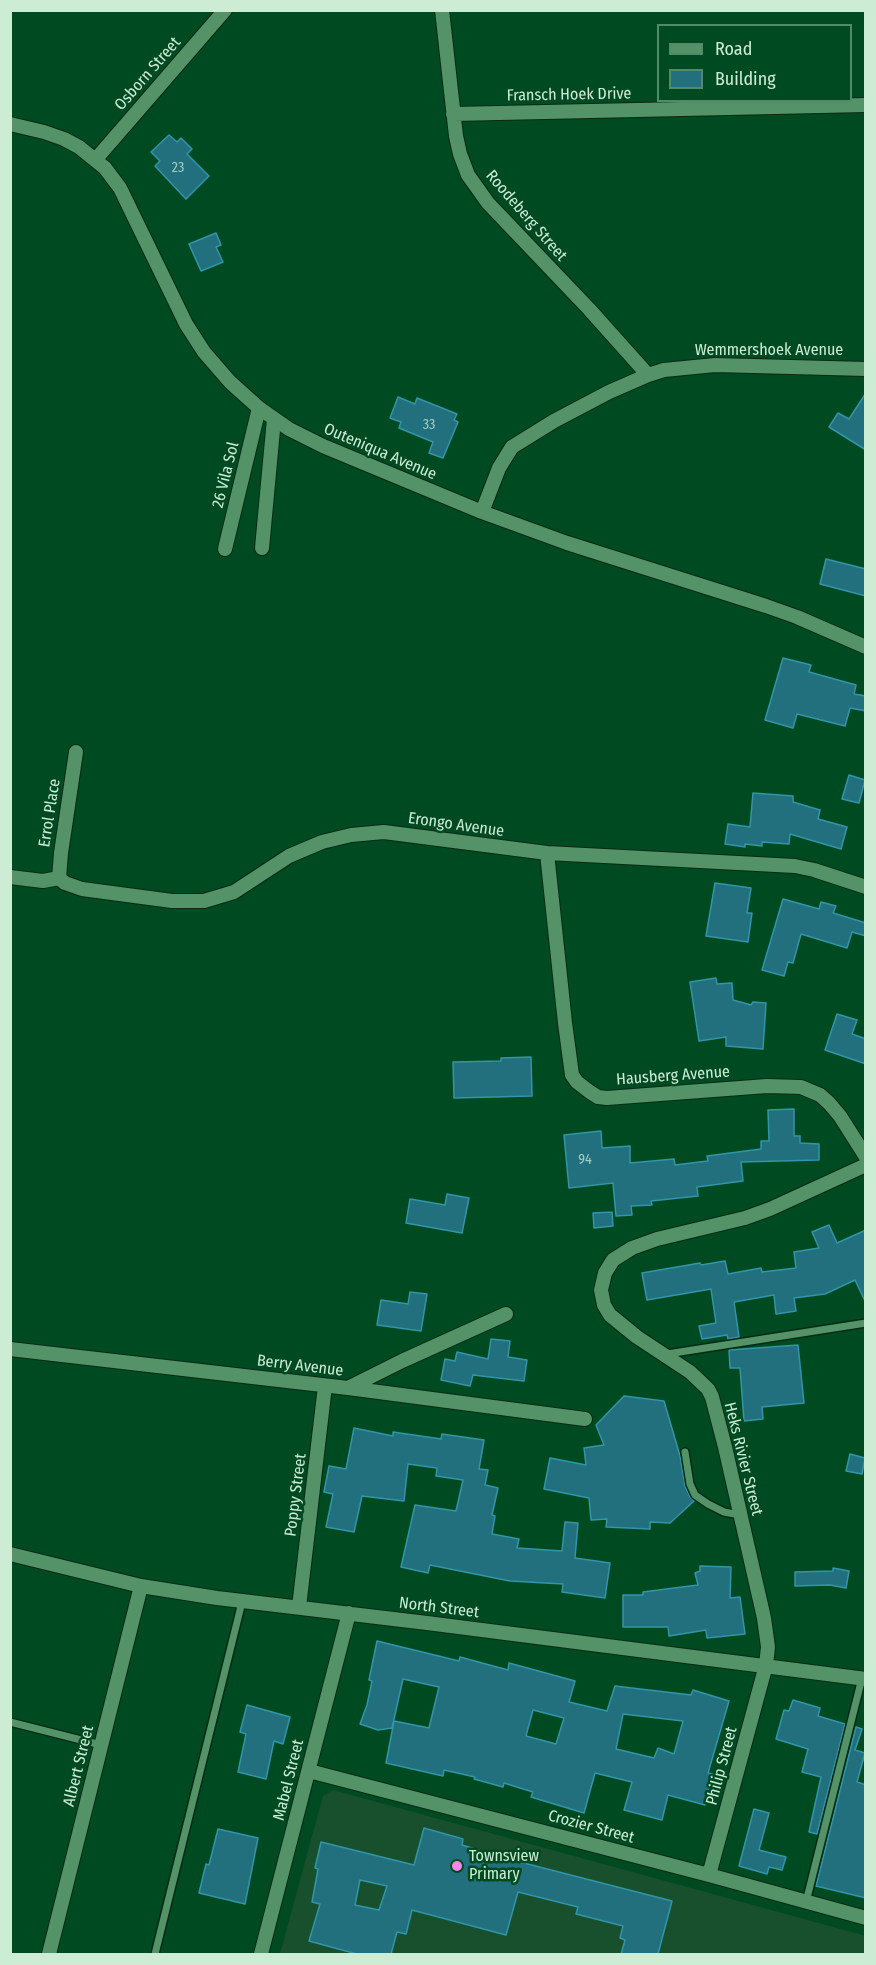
<!DOCTYPE html>
<style>
body{margin:0}
#map{position:relative;width:876px;height:1965px;overflow:hidden;background:#004a22;font-family:"Fira Sans Condensed",sans-serif}
canvas{display:block}
.frame{position:absolute;inset:0;border:12px solid #ccecd3;pointer-events:none}
.legend{position:absolute;left:657px;top:24px;width:195px;height:78px;box-sizing:border-box;background:#004a22;border:2px solid #528b69;margin:0;padding:8px 10px;list-style:none;font-size:18px;color:#ccecd3}
.legend li{display:flex;align-items:center;gap:12px;height:30px}
.legend b{width:30px;border:2px solid #528b69}
</style>
<div id="map">
<canvas width="876" height="1965"></canvas>
<div class="frame"></div>
<ul class="legend">
<li><b style="height:8px;background:#539367"></b>Road</li>
<li><b style="height:16px;background:#226f7d"></b>Building</li>
</ul>
</div>
<script>
const g = document.querySelector('canvas').getContext('2d');
g.lineJoin = 'round';
function fillPath(path, color) { g.fillStyle = color; g.fill(path, 'evenodd'); }
const toPath = rows => new Path2D(rows.map(r => 'M' + r).join(''));
function stroke(path, color, width, dash) { g.strokeStyle = color; g.lineWidth = width; g.lineCap = dash ? 'butt' : 'round'; g.setLineDash(dash || []); g.stroke(path); }
function write(font, color, halo, rows, align = 'center') {
  g.font = font + ' "Fira Sans Condensed",sans-serif'; g.lineWidth = 5; g.setLineDash([]); g.textBaseline = 'middle'; g.strokeStyle = halo; g.fillStyle = color; for (const [text, x, y, turn = 0] of rows) {
    g.save(); g.translate(x, y); g.rotate((+turn || 0) * Math.PI / 180); g.textAlign = isNaN(turn) ? turn : align; if (halo) g.strokeText(text, 0, 0); g.fillText(text, 0, 0); g.restore();
  }
}
const built = toPath([
 [333,1790,866,1936,865,1954,280,1954,323,1796]
]);
const building = toPath([
 [169,135,177,142,181,138,192,149,187,154,209,176,186,199,155,166,160,161,151,152,169,135],
 [216,233,221,245,216,247,223,262,201,271,189,244,216,233],
 [866,393,866,450,829,427,838,413,849,419,866,393],
 [398,397,415,404,417,398,457,414,454,420,458,422,443,458,429,453,433,442,399,428,401,422,390,418,398,397],
 [826,559,866,569,866,596,820,584,826,559],
 [783,658,811,665,809,672,856,685,854,694,866,696,866,711,850,708,845,726,797,714,793,728,765,720,783,658],
 [849,775,865,780,859,803,842,799,849,775],
 [753,793,793,796,793,802,820,810,818,819,847,827,841,849,790,834,789,844,762,842,762,846,745,844,745,847,725,844,728,824,750,827,753,793],
 [715,883,751,888,747,913,752,913,748,942,706,936,715,883],
 [783,899,819,909,821,902,836,906,833,913,866,923,866,936,852,932,847,948,801,934,793,963,788,962,784,976,762,970,783,899],
 [716,978,717,984,732,983,733,1000,751,1005,753,1002,766,1003,763,1049,726,1046,726,1037,699,1041,690,982,716,978],
 [837,1014,857,1020,852,1034,866,1039,866,1064,825,1050,837,1014],
 [531,1057,532,1096,454,1098,453,1062,501,1061,501,1058,531,1057],
 [794,1109,794,1136,800,1136,800,1143,819,1144,819,1160,741,1162,743,1181,697,1187,698,1196,651,1201,652,1205,631,1206,632,1215,616,1216,613,1183,569,1188,564,1135,601,1131,602,1148,630,1146,630,1163,674,1159,675,1165,708,1161,707,1156,761,1149,761,1141,769,1141,768,1110,794,1109],
 [447,1194,469,1198,462,1233,406,1223,410,1199,445,1205,447,1194],
 [612,1212,613,1226,594,1228,593,1213,612,1212],
 [829,1225,837,1243,866,1230,866,1303,855,1280,825,1294,794,1298,796,1311,776,1314,774,1295,734,1302,739,1337,728,1339,727,1335,702,1339,699,1326,716,1323,711,1289,647,1300,642,1273,700,1263,701,1265,725,1261,728,1274,761,1268,762,1272,796,1268,794,1252,819,1248,812,1232,829,1225],
 [410,1292,427,1294,421,1331,377,1325,381,1300,408,1304,410,1292],
 [491,1339,510,1341,508,1357,527,1360,524,1381,473,1375,470,1386,441,1380,445,1359,455,1361,457,1352,488,1359,491,1339],
 [798,1345,804,1403,762,1407,763,1419,744,1421,740,1368,730,1368,729,1350,798,1345],
 [624,1396,664,1401,680,1456,685,1486,690,1497,694,1501,670,1523,650,1522,650,1529,606,1527,607,1519,591,1520,589,1498,544,1489,550,1458,586,1465,584,1448,604,1445,596,1425,624,1396],
 [354,1428,393,1436,393,1432,441,1439,442,1434,484,1440,479,1469,488,1470,485,1485,498,1488,492,1515,495,1516,492,1534,519,1539,517,1548,562,1551,565,1522,578,1523,575,1558,610,1563,605,1598,562,1592,563,1584,510,1581,430,1565,428,1573,401,1567,415,1505,456,1511,463,1480,436,1476,437,1468,408,1464,404,1501,362,1496,354,1532,326,1527,333,1494,324,1492,329,1466,346,1469,354,1428],
 [850,1454,865,1458,862,1474,846,1471,850,1454],
 [700,1566,731,1567,730,1598,740,1597,745,1634,707,1638,706,1630,669,1636,668,1627,623,1627,623,1595,643,1595,643,1592,698,1585,695,1573,700,1571,700,1566],
 [833,1568,849,1571,846,1588,830,1585,795,1586,795,1572,833,1571,833,1568],
 [377,1641,459,1661,460,1657,508,1670,509,1663,575,1681,569,1702,607,1711,615,1686,691,1695,693,1690,729,1701,708,1773,713,1774,705,1805,668,1795,662,1820,624,1810,632,1782,595,1773,584,1813,531,1797,533,1792,504,1783,503,1787,474,1779,475,1777,444,1770,443,1776,386,1763,394,1721,429,1728,439,1687,403,1679,392,1728,378,1730,360,1724,367,1705,372,1681,369,1680,377,1641],
 [533,1710,564,1718,556,1744,526,1736,533,1710],
 [623,1714,683,1721,674,1754,658,1748,654,1758,616,1749,623,1714],
 [793,1700,820,1708,818,1716,845,1724,817,1834,809,1832,821,1777,802,1772,808,1749,776,1739,784,1710,789,1711,793,1700],
 [247,1705,290,1717,283,1744,274,1741,266,1779,238,1772,246,1734,240,1732,247,1705],
 [856,1727,862,1729,855,1750,865,1753,857,1782,866,1785,866,1898,816,1886,856,1727],
 [754,1809,769,1813,759,1850,786,1857,782,1870,769,1867,767,1874,739,1866,754,1809],
 [424,1828,463,1839,462,1845,512,1860,672,1901,658,1954,621,1954,625,1940,620,1938,623,1926,576,1914,578,1907,518,1892,506,1935,412,1910,406,1934,397,1932,391,1954,357,1954,309,1941,320,1904,312,1902,318,1869,315,1868,321,1842,414,1865,424,1828],
 [360,1880,387,1886,379,1910,355,1905,360,1880],
 [218,1829,258,1838,245,1904,199,1893,206,1864,209,1865,218,1829]
]);
const lane = toPath([
 [667,1354,866,1323],
 [685,1452,690,1484,695,1495,708,1504,724,1512,740,1515],
 [10,1722,101,1745],
 [806,1902,862,1678],
 [155,1954,242,1602]
]);
const street = toPath([
 [442,10,456,136,460,154,468,175,488,203,589,309,648,375],
 [453,114,866,105],
 [10,124,44,132,64,139,79,147,105,168,120,188,186,324,204,352,230,382,259,408,289,429,323,446,482,512,567,543,766,606,797,617,866,647],
 [96,159,225,10],
 [482,512,499,468,512,447,554,421,609,392,648,375,664,370,715,365,866,369],
 [262,548,274,419],
 [225,549,259,408],
 [547,853,565,1023,572,1075,577,1082,590,1092,598,1097,607,1098,767,1086,801,1087,820,1095,829,1103,840,1116,866,1157],
 [10,877,43,881,59,878],
 [59,878,65,883,82,889,172,901,204,901,234,892,289,856,322,842,351,835,384,832,547,853,795,866,814,870,866,887],
 [59,878,61,853,76,752],
 [10,1349,348,1388,585,1419],
 [348,1388,402,1361,506,1314],
 [10,1554,141,1586,217,1598,427,1623,866,1679],
 [299,1607,325,1386],
 [309,1771,709,1875,866,1918],
 [709,1875,766,1665,768,1647,764,1618,725,1447,712,1397,708,1389,690,1372,637,1337,610,1315,604,1305,601,1290,605,1273,613,1260,632,1248,657,1239,745,1218,770,1209,866,1165],
 [49,1954,141,1586],
 [261,1954,349,1613]
]);
const markers = [
 [457,1866,6,"#f987e9"]
];
const numberNames = [
 ["23",178,168],
 ["33",429,425],
 ["94",585,1160]
];
const streetNames = [
 ["Osborn Street",148,74,-49],
 ["Fransch Hoek Drive",569,95,-1],
 ["Roodeberg Street",526,216,49],
 ["Wemmershoek Avenue",769,351],
 ["Outeniqua Avenue",380,452,23],
 ["26 Vila Sol",226,475,-76],
 ["Errol Place",50,813,-81],
 ["Erongo Avenue",456,825,8],
 ["Hausberg Avenue",673,1076,-4],
 ["Berry Avenue",300,1366,7],
 ["Heks Rivier Street",743,1459,76],
 ["Poppy Street",296,1495,-83],
 ["North Street",439,1608,7],
 ["Albert Street",79,1766,-76],
 ["Philip Street",722,1766,-75],
 ["Mabel Street",289,1780,-76],
 ["Crozier Street",591,1827,15]
];
const poiNames = [
 ["Townsview",469,1857],
 ["Primary",469,1875]
];
fillPath(built, '#18502d');
fillPath(building, '#226f7d');
stroke(building, '#3096a9', 1.5);
stroke(lane, '#082b15', 10);
stroke(street, '#082b15', 16);
stroke(lane, '#539367', 7);
stroke(street, '#539367', 14);
for (const [x, y, r, color] of markers) { const dot = new Path2D(); dot.arc(x, y, r, 0, 2 * Math.PI); g.fillStyle = color; g.fill(dot); stroke(dot, '#004a22', 2); }
write('14px', '#a2cdbe', null, numberNames);
write('16px', '#ccecd3', '#004a22', streetNames);
write('16px', '#ccecd3', '#004a22', poiNames, 'left');
</script>
